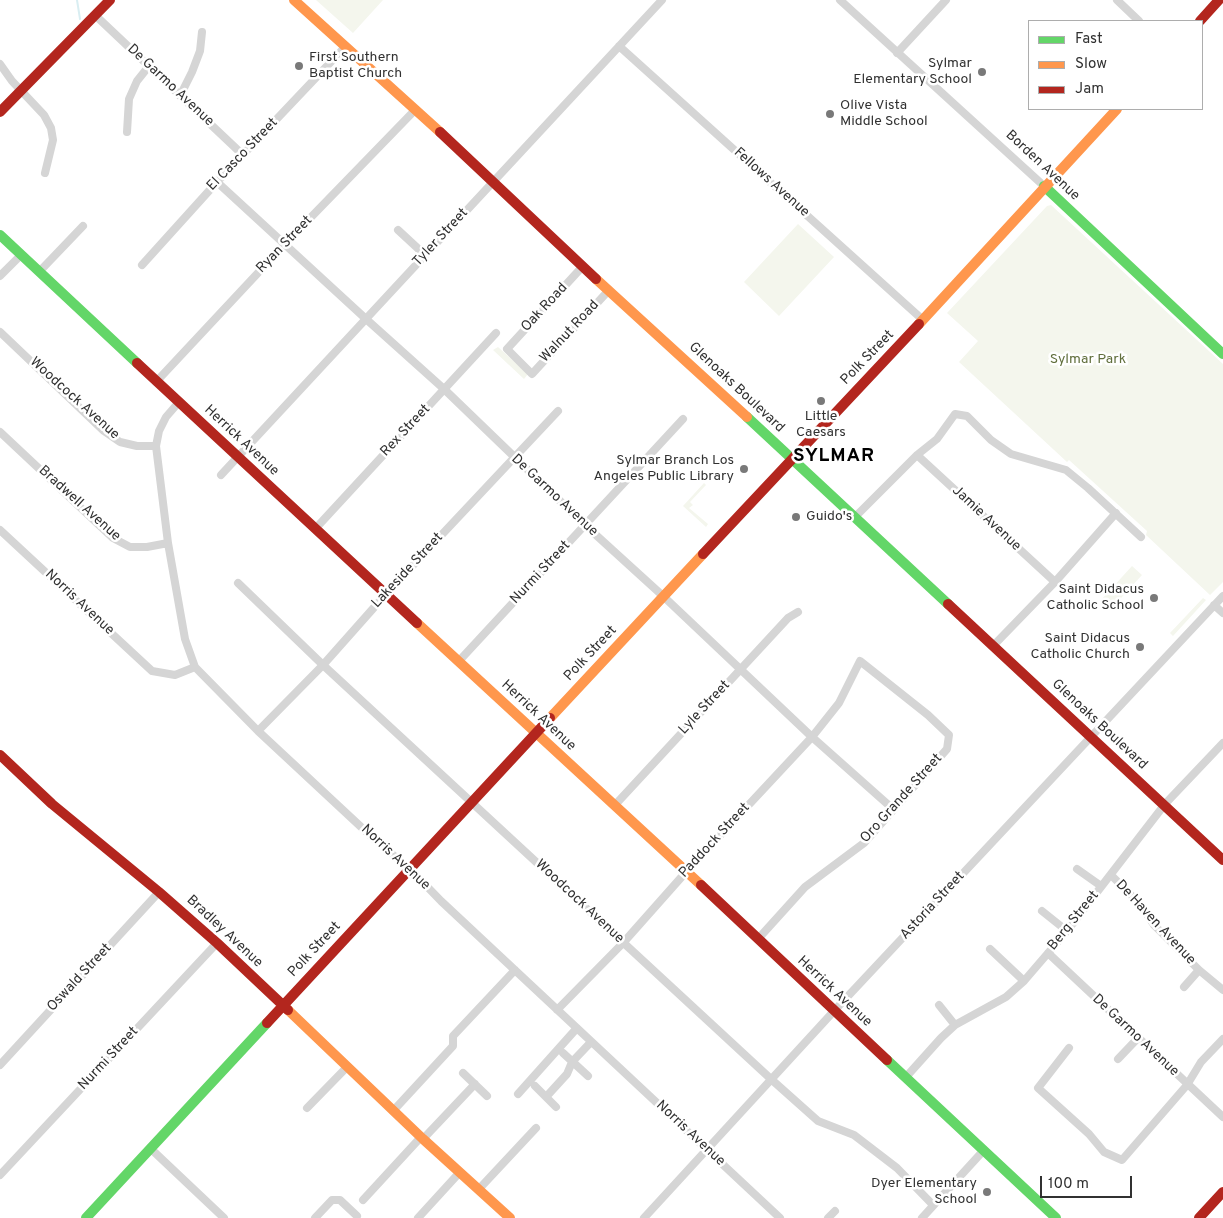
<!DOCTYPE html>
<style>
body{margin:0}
#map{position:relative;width:1223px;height:1218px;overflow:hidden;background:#fff;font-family:Overpass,sans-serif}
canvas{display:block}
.legend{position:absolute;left:1028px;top:20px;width:175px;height:90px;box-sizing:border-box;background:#fff;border:1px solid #adadad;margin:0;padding:6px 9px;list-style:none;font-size:15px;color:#313131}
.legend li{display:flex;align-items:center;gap:10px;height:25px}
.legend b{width:25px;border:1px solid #adadad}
.scale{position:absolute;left:1040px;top:1176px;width:92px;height:22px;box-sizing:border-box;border:2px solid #313131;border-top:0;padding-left:6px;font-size:15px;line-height:18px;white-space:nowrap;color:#313131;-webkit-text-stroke:4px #fff;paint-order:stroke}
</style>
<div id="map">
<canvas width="1223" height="1218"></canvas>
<ul class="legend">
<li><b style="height:6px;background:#63d668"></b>Fast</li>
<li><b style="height:6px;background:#ff974d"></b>Slow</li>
<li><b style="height:6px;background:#b3261e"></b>Jam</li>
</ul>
<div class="scale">100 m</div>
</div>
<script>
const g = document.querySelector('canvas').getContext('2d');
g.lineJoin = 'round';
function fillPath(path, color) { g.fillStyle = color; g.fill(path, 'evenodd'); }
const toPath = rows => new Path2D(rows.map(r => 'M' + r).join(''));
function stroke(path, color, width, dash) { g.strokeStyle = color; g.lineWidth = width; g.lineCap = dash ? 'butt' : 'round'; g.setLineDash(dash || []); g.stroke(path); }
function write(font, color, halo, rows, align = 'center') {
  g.font = font + ' Overpass,sans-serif'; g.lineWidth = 5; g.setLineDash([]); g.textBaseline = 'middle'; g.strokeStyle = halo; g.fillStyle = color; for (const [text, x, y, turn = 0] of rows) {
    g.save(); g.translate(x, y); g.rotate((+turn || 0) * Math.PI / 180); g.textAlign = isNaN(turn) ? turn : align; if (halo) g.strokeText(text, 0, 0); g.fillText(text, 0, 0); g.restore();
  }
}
const green = toPath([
 [316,0,383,0,353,33],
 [1051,205,1223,364,1223,582,1210,595,1146,535,1147,531,1069,460,1067,462,959,362,978,341,947,313,1047,206],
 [798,224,834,257,779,316,744,282],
 [498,347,528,374,524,379,493,350],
 [704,483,706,485,690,502,693,505,689,508,708,524,706,527,683,506],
 [1132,566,1142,575,1111,609,1101,600],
 [1203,598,1206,600,1173,636,1170,633]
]);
const stream = toPath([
 [77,0,80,19]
]);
const street = toPath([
 [840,0,1044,186],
 [1117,0,1139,21],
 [96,16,243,155],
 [619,46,923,320],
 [897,53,946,0],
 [0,64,12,81,44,115,51,128,53,140,45,173],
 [180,96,192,72,200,51,202,32],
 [127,132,129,99,137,81,149,66],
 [217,182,366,319,444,389,585,525,663,596,812,737,893,809],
 [398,230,425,255],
 [142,265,217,182,345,47],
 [583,266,507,349,532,374,609,290],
 [39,272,83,226],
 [0,276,21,255],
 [0,332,104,431,120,442,137,446,156,446],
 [156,382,285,244,415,110],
 [179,402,166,417,159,431,156,446,168,543,185,639,195,667],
 [0,432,113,538,130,547,147,547,168,543],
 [917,455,1055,582],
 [221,475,662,0],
 [855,517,917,455,937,439,955,414,967,416,991,440,1011,454,1066,470,1088,488,1141,537],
 [316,528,496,333],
 [0,530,152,671,175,675,195,667,258,731,374,839,410,869,441,901,780,1218],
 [238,583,323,665,772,1080,818,1121,854,1135,897,1168,933,1205],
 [1214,605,1223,613],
 [993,646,1055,582,1116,513],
 [459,661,683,419],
 [258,731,323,665,386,594,558,411],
 [615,805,788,618,798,612],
 [1077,869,1101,886],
 [1111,875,1142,906,1154,925,1199,970,1223,990],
 [1042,911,1067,931],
 [990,949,1024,981],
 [1048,953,1223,1117],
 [1184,987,1199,970],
 [939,1005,955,1025],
 [557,1010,623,943,686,872,812,737,839,703,860,661,928,715,949,735,947,749,864,843,805,887,758,939],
 [1069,1048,1038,1088,1089,1134,1104,1152,1122,1160,1187,1085,1201,1062,1223,1039],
 [563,1053,588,1076],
 [1118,1059,1138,1038],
 [0,1065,159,892],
 [463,1073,487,1096],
 [906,1077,941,1038,955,1025,1006,997,1024,981,1067,931,1165,804,1223,743],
 [535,1086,546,1097,567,1074,572,1062,591,1042],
 [518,1094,577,1028],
 [546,1097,556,1107],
 [307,1108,347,1067],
 [393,1111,453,1046,453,1036,515,970],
 [423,1139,475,1084],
 [150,1148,224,1218],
 [0,1175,217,943],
 [479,1189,536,1128],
 [363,1200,421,1137],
 [315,1218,332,1200,340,1200,357,1216],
 [418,1218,460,1172],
 [644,1218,834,1011,1223,596],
 [828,1218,835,1211],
 [922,1218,984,1150]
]);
const fast = toPath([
 [1044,186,1223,354],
 [0,235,137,363],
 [747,417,948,604],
 [887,1060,1056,1218],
 [86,1218,267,1023]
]);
const slow = toPath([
 [294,0,440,132],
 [596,279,747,417],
 [919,324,1117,109],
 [417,623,701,885],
 [550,718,703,554],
 [288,1010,423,1139,510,1218]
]);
const jam = toPath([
 [1200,21,1219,0],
 [0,112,110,0],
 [440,132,596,279],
 [137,363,417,623],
 [703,554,919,324],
 [948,604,1223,860],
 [0,755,52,804,159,892,217,943,288,1010],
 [701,885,887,1060],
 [267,1023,550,718],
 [1199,1218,1223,1192]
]);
const markers = [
 [299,66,5,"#797979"],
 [982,72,5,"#797979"],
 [830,114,5,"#797979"],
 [821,401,5,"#797979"],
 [744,469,5,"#797979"],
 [796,517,5,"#797979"],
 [1154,598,5,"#797979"],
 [1140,647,5,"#797979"],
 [987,1192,5,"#797979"]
];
const poiNames = [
 ["First Southern",309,58,"left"],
 ["Baptist Church",309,74,"left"],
 ["Sylmar",972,64],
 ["Elementary School",972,80],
 ["Olive Vista",840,106,"left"],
 ["Middle School",840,122,"left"],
 ["Little",821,417,"center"],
 ["Caesars",821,433,"center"],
 ["Sylmar Branch Los",734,461],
 ["Angeles Public Library",734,477],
 ["Guido's",806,517,"left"],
 ["Saint Didacus",1144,590],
 ["Catholic School",1144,606],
 ["Saint Didacus",1130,639],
 ["Catholic Church",1130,655],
 ["Dyer Elementary",977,1184],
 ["School",977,1200]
];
const streetNames = [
 ["De Garmo Avenue",170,86,43],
 ["El Casco Street",243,155,-46],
 ["Borden Avenue",1042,166,43],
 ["Fellows Avenue",771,183,42],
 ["Tyler Street",441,238,-47],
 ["Ryan Street",285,245,-46],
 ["Oak Road",545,308,-47],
 ["Walnut Road",570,332,-47],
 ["Polk Street",868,358,-46],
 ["Glenoaks Boulevard",736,388,43],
 ["Woodcock Avenue",74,399,42],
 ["Rex Street",406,431,-47],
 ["Herrick Avenue",241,441,43],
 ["De Garmo Avenue",554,496,43],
 ["Bradwell Avenue",79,504,42],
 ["Jamie Avenue",986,519,43],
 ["Lakeside Street",408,571,-47],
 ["Nurmi Street",541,573,-47],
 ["Norris Avenue",79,603,43],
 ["Polk Street",591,654,-47],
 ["Lyle Street",705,708,-47],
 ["Herrick Avenue",538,716,43],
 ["Glenoaks Boulevard",1099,725,43],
 ["Oro Grande Street",902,799,-48],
 ["Paddock Street",715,841,-47],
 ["Norris Avenue",395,858,43],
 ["Woodcock Avenue",579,902,43],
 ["Astoria Street",933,906,-47],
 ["Berg Street",1074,921,-51],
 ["De Haven Avenue",1155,923,47],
 ["Bradley Avenue",224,932,43],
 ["Polk Street",315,950,-47],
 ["Oswald Street",80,978,-47],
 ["Herrick Avenue",834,992,43],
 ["De Garmo Avenue",1135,1036,43],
 ["Nurmi Street",109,1059,-47],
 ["Norris Avenue",690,1134,43]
];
const parkNames = [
 ["Sylmar Park",1088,360]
];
const districtNames = [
 ["SYLMAR",834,457]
];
fillPath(green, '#f4f6ed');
stroke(stream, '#d9eef2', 2);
stroke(street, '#d5d5d5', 8);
stroke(fast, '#63d668', 10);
stroke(slow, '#ff974d', 10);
stroke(jam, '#b3261e', 10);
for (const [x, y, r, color] of markers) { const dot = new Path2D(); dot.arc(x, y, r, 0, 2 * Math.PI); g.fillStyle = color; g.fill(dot); stroke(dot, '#fff', 2); }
write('14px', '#313131', '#fff', poiNames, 'right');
write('14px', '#313131', '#fff', streetNames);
write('14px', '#616f3d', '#fff', parkNames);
g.letterSpacing = '1px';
write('bold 19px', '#000', '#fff', districtNames);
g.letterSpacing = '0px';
</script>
